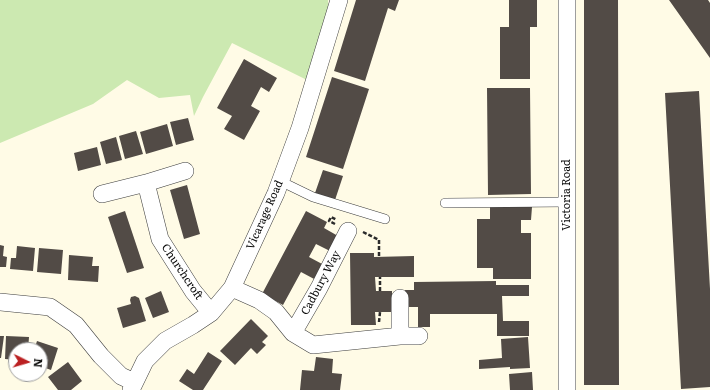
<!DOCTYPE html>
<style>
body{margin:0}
#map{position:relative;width:710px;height:390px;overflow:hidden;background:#fffbe6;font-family:Literata,serif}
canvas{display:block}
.north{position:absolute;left:8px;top:342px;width:40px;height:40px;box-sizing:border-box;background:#fff;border:1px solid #9d9d9d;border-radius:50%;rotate:95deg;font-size:11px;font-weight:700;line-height:16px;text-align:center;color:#0a0a0a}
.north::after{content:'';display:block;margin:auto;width:14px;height:18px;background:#bb2022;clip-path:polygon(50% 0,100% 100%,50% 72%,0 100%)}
</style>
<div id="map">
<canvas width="710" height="390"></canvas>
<div class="north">N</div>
</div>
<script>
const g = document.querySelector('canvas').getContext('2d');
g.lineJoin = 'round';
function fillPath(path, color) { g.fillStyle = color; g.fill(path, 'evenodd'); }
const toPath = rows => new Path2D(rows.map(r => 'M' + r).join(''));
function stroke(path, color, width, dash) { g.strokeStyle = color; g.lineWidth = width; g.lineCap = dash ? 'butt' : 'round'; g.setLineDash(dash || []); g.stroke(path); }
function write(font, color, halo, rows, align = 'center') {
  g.font = font + ' Literata,serif'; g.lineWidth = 4; g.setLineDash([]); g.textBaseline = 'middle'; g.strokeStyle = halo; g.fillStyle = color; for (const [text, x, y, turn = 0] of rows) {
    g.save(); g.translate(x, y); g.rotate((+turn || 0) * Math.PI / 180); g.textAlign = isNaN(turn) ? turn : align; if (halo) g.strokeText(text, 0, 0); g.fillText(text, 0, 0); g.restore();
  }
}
const green = toPath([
 [0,0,328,0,328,12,307,80,232,43,203,97,194,116,190,95,159,98,127,80,93,104,0,143]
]);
const building = toPath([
 [356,0,399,0,395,11,388,8,365,81,334,71],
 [509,0,537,0,537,27,530,27,530,79,500,79,500,27,509,27],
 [584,0,618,0,619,385,584,385],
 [669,0,708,0,710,3,710,58],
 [244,59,277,78,269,92,261,87,251,106,260,111,244,140,224,129,232,116,217,108],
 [332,77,369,89,343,169,306,157],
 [487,88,530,88,531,194,488,195],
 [699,91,710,289,710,387,681,389,665,93],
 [188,118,194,140,176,145,170,122],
 [167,124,173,146,146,154,140,132],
 [136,131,143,154,125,159,119,136],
 [116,137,122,160,106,164,100,142],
 [97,147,101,165,78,171,74,153],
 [323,170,343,176,335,200,315,193],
 [187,185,200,234,184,239,170,190],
 [490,206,532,207,531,220,521,220,521,233,531,233,531,279,493,279,493,268,477,268,477,219,490,219],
 [125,211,144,268,127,273,108,217],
 [306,211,327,222,324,228,338,236,330,251,316,244,309,257,324,265,316,280,301,272,283,305,262,294],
 [0,245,4,246,3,256,7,257,6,267,0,267],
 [17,246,35,248,33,271,10,269,11,258,16,258],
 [39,248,63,250,61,274,37,272],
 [350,253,374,253,374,257,414,256,414,277,375,277,376,291,392,291,392,312,375,312,376,325,351,325],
 [69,255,93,257,92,266,99,266,98,282,68,280],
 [496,281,496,285,529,285,529,296,502,296,503,321,529,321,529,336,497,336,497,314,430,314,430,327,418,327,418,307,406,307,405,290,414,290,414,282],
 [161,291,169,312,153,318,145,298],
 [135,296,139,298,146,321,123,328,117,308,131,304,130,300,131,297],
 [251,319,268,336,262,342,266,345,257,354,251,348,235,365,220,351],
 [0,336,4,336,1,358,0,358],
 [6,336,29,337,28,350,16,350,16,360,5,359],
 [528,337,530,368,510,369,510,367,479,369,479,360,502,358,501,339],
 [37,341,58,348,51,370,40,366,40,350,34,350],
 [208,352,222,361,203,390,193,390,179,381,187,369,194,374],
 [316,357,333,359,332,373,342,374,340,390,300,390,302,370,314,371],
 [68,362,82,381,71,390,58,390,48,377],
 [532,372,533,390,510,390,509,374]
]);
const path = toPath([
 [335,224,329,221,331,217,337,220],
 [363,232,379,240,379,257],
 [380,291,380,277],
 [379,322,380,312]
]);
const service = toPath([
 [280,181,313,197,385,219],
 [445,203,567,202]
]);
const minor = toPath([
 [185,171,146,183,160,239,193,291,211,313],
 [102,194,146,183],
 [232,288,259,300,276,312,293,333,313,345,400,336,419,336],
 [400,298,400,336],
 [0,302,50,307,76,325,101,356,121,376,134,382],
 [293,333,319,288,348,231],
 [131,390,145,361,165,341,193,325,211,313,232,288,276,193,300,128,339,0],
 [567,390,567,0]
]);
const streetNames = [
 ["Victoria Road",567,195,-90],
 ["Vicarage Road",265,215,-66],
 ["Churchcroft",182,272,56],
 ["Cadbury Way",321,283,-62]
];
fillPath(green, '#cce9b1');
fillPath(building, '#524b46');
stroke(service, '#3d3d3d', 10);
stroke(minor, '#3d3d3d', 18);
stroke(path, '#2c2c2c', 2.5, [4, 2]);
stroke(service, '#fff', 9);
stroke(minor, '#fff', 17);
write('11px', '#0a0a0a', '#fff', streetNames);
</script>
